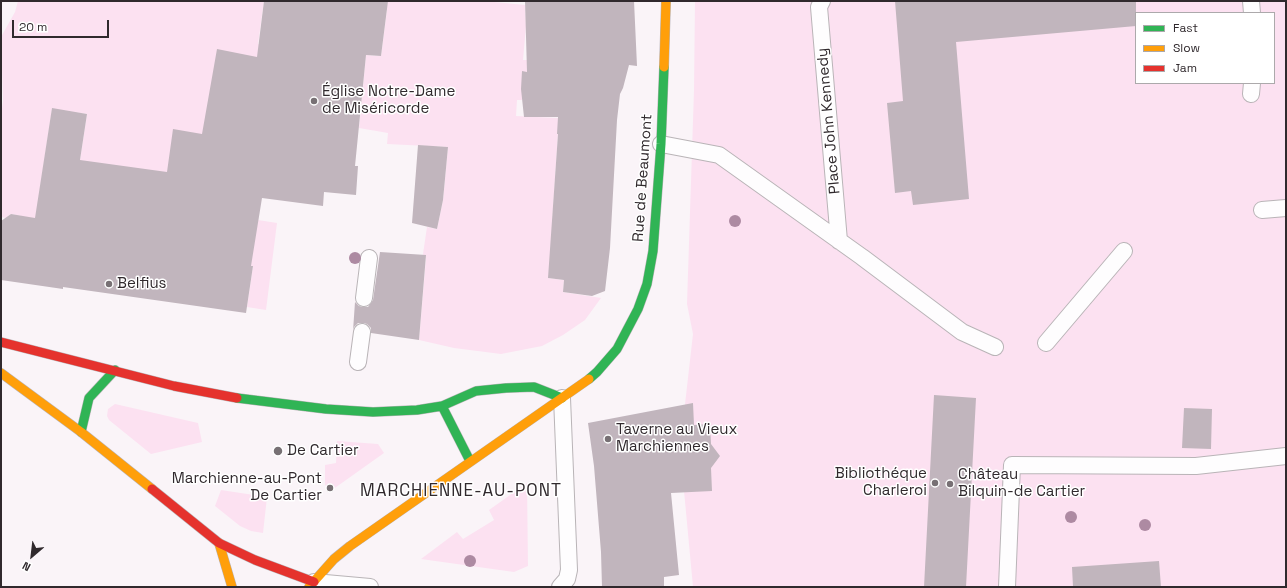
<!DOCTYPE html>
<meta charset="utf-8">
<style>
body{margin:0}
#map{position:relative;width:1287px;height:588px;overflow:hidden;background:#faf4f8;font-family:"Space Grotesk",sans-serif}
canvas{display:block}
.frame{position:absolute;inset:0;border:2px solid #30292d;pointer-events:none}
.legend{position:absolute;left:1135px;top:12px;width:140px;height:72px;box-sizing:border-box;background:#fff;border:1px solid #aca9ab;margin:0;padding:5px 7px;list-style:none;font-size:12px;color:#30292d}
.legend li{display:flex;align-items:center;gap:8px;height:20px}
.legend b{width:20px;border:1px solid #aca9ab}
.north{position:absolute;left:12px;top:536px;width:40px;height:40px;-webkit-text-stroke:3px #fff;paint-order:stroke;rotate:208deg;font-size:11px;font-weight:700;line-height:16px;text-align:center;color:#30292d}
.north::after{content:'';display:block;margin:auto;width:14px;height:18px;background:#30292d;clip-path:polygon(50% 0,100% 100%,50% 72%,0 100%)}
.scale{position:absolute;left:12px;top:20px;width:97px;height:18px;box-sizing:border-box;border:2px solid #30292d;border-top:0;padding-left:5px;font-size:12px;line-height:14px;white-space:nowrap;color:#30292d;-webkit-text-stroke:3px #fff;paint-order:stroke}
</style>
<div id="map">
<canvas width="1287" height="588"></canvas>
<div class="frame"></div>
<ul class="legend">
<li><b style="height:5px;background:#30b455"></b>Fast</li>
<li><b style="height:5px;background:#ff9f0a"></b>Slow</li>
<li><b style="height:5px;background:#e5322d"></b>Jam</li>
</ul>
<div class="north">N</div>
<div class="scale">20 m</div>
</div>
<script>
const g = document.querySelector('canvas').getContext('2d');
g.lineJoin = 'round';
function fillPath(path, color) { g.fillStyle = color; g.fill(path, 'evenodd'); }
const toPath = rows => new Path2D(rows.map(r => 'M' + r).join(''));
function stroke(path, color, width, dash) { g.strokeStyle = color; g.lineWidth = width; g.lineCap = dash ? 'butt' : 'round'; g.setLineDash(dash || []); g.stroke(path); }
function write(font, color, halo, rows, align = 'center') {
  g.font = font + ' "Space Grotesk",sans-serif'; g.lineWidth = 3; g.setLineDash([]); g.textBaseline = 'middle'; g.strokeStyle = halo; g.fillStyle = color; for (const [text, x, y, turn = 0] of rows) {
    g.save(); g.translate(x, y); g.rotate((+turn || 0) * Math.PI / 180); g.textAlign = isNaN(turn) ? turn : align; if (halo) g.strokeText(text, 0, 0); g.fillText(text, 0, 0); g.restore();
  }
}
const green = toPath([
 [18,1,264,1,258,44,273,46,258,220,277,223,266,310,247,307,253,266,251,266,80,160,87,114,52,109,35,222,21,216,11,214,6,218,1,217,1,115,3,101,1,37,15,12],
 [371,1,484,1,525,5,526,26,523,60,548,60,548,73,522,72,522,100,517,100,516,116,558,118,558,134,552,224,580,228,548,278,564,280,563,292,601,298,585,320,563,335,542,346,501,354,454,348,419,340,426,258,424,257,423,254,427,227,437,229,443,200,448,147,387,144,388,133,359,128,366,55,381,56,387,10],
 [695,1,1286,1,1286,587,693,587,680,448,693,334,687,304,694,90],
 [1136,13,1274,13,1274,83,1136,83],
 [115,404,198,423,202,442,151,454,109,420,107,416,108,409],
 [337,441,378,444,384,453,332,490,325,485,325,465,336,463],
 [527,483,528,566,514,572,421,559,457,532,463,539,494,520,489,510],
 [221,490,267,497,263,533,251,531,240,526,215,506]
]);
const building = toPath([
 [264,1,388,1,381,56,366,55,355,166,358,166,356,195,324,192,323,206,262,198,251,266,253,266,246,313,63,287,63,289,1,280,1,221,11,214,35,218,52,108,87,114,80,160,167,172,173,129,202,134,217,49,257,57],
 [525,1,634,1,637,66,629,65,623,88,620,94,617,120,610,248,605,291,592,296,563,292,564,280,548,278,558,134,557,134,558,117,524,117,521,89,522,71,527,72],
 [895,1,1136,1,1136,26,956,42,969,199,913,205,911,191,895,193,887,103,903,101],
 [418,145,448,147,443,200,437,229,412,223],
 [380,252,426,255,419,340,371,333,371,328,367,324,364,323,358,323,354,327,353,331,355,302,359,306,363,307,368,307,373,300],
 [934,395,976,398,966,587,924,587],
 [693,403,694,425,710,424,711,444,720,456,711,468,712,491,671,493,679,575,664,577,664,587,602,587,601,552,594,466,588,423],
 [1184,408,1212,409,1211,449,1182,448],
 [1159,561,1161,587,1073,587,1072,567]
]);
const lane = toPath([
 [822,1,819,7,839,241],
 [1251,1,1252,13],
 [1251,94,1252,83],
 [661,144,719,155,862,257,962,332,995,347],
 [1262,210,1286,208],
 [364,298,369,258],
 [1046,343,1124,251],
 [358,362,362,332],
 [314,582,370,587],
 [560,587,567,579,569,570,562,398],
 [1007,587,1012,465,1196,466,1286,456]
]);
const fast = toPath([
 [589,379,597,372,617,349,638,309,647,284,653,251,661,144,664,67],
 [237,398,326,409,373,412,417,410,442,406,476,391,506,388,534,387,562,398],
 [442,406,470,461],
 [81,432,89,398,115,370]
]);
const slow = toPath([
 [664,67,666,1],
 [1,373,81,432,152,489],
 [219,543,232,587],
 [309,587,334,559,350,546,589,379]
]);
const jam = toPath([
 [1,342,174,386,237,398],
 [152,489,219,543,255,560,314,582]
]);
const trees = [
 [735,221],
 [355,258],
 [1071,517],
 [1145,525],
 [470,561]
];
const markers = [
 [314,101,4,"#777074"],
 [109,284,4,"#777074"],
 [608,439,4,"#777074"],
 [278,451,5,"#777074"],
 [935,483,4,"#777074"],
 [950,484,4,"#777074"],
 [330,488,4,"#777074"]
];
const poiNames = [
 ["Église Notre-Dame",322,92],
 ["de Miséricorde",322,109],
 ["Belfius",117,284],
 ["Taverne au Vieux",616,430],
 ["Marchiennes",616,447],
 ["De Cartier",287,451],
 ["Bibliothéque",927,474,"right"],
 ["Charleroi",927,491,"right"],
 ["Château",958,475],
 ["Bilquin-de Cartier",958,492],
 ["Marchienne-au-Pont",322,479,"right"],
 ["De Cartier",322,496,"right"]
];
const streetNames = [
 ["Place John Kennedy",829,121,-95],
 ["Rue de Beaumont",643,178,-86]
];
const quarterNames = [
 ["MARCHIENNE-AU-PONT",461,491]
];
fillPath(green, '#fce1f1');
fillPath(building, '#c1b5bd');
stroke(lane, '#b9b4b7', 18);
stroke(fast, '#b9b4b7', 10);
stroke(slow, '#b9b4b7', 10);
stroke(jam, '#b9b4b7', 10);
stroke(lane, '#fefdfe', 16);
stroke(fast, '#30b455', 9);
stroke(slow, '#ff9f0a', 9);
stroke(jam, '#e5322d', 9);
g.fillStyle = '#ad8aa2';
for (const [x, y] of trees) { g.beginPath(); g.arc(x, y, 6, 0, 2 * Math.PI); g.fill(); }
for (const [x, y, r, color] of markers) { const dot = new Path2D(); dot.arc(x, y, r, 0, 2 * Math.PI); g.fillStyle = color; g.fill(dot); stroke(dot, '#fff', 1.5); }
write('15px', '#30292d', '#fff', poiNames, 'left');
write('15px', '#30292d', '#fff', streetNames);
g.letterSpacing = '1px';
write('17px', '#30292d', '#fff', quarterNames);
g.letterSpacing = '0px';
</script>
